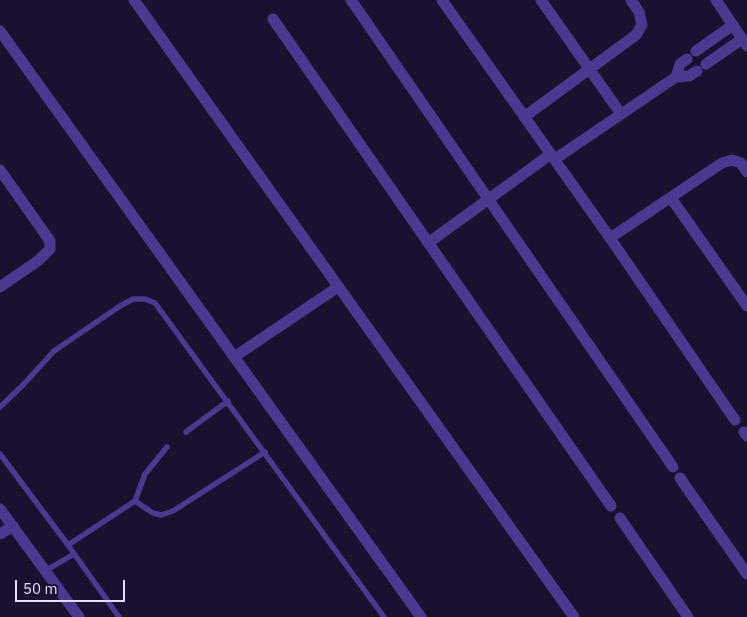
<!DOCTYPE html>
<style>
body{margin:0}
#map{position:relative;width:747px;height:617px;overflow:hidden;background:#1b102e;font-family:"IBM Plex Sans",sans-serif}
canvas{display:block}
.scale{position:absolute;left:15px;top:580px;width:110px;height:22px;box-sizing:border-box;border:2px solid #e7ddff;border-top:0;padding-left:6px;font-size:15px;line-height:18px;white-space:nowrap;color:#e7ddff;-webkit-text-stroke:4px #1b102e;paint-order:stroke}
</style>
<div id="map">
<canvas width="747" height="617"></canvas>
<div class="scale">50 m</div>
</div>
<script>
const g = document.querySelector('canvas').getContext('2d');
g.lineJoin = 'round';
const toPath = rows => new Path2D(rows.map(r => 'M' + r).join(''));
function stroke(path, color, width, dash) { g.strokeStyle = color; g.lineWidth = width; g.lineCap = dash ? 'butt' : 'round'; g.setLineDash(dash || []); g.stroke(path); }
const lane = toPath([
 [0,407,23,385,54,351,120,306,133,299,145,299,155,303,384,617],
 [186,432,228,401],
 [0,454,68,545],
 [135,501,153,513,161,515,173,511,265,452],
 [45,571,74,554],
 [119,617,68,545,135,501,145,474,167,447]
]);
const street = toPath([
 [134,0,574,617],
 [351,0,673,467],
 [442,0,610,238,722,163,732,160,741,163,747,172],
 [541,0,621,114],
 [716,0,747,46],
 [273,19,611,506],
 [0,31,421,617],
 [696,51,733,25],
 [706,64,742,39],
 [676,77,680,64,687,59],
 [524,117,636,35,642,25,639,12,631,0],
 [555,159,676,77,689,76,697,71],
 [0,170,50,241,50,249,39,260,0,287],
 [671,198,747,306],
 [610,238,735,420],
 [428,243,551,154],
 [234,357,338,287],
 [744,432,747,436],
 [680,478,747,574],
 [0,509,79,617],
 [620,518,688,617],
 [0,534,13,526]
]);
stroke(lane, '#4c3890', 5.5);
stroke(street, '#4c3890', 11);
</script>
